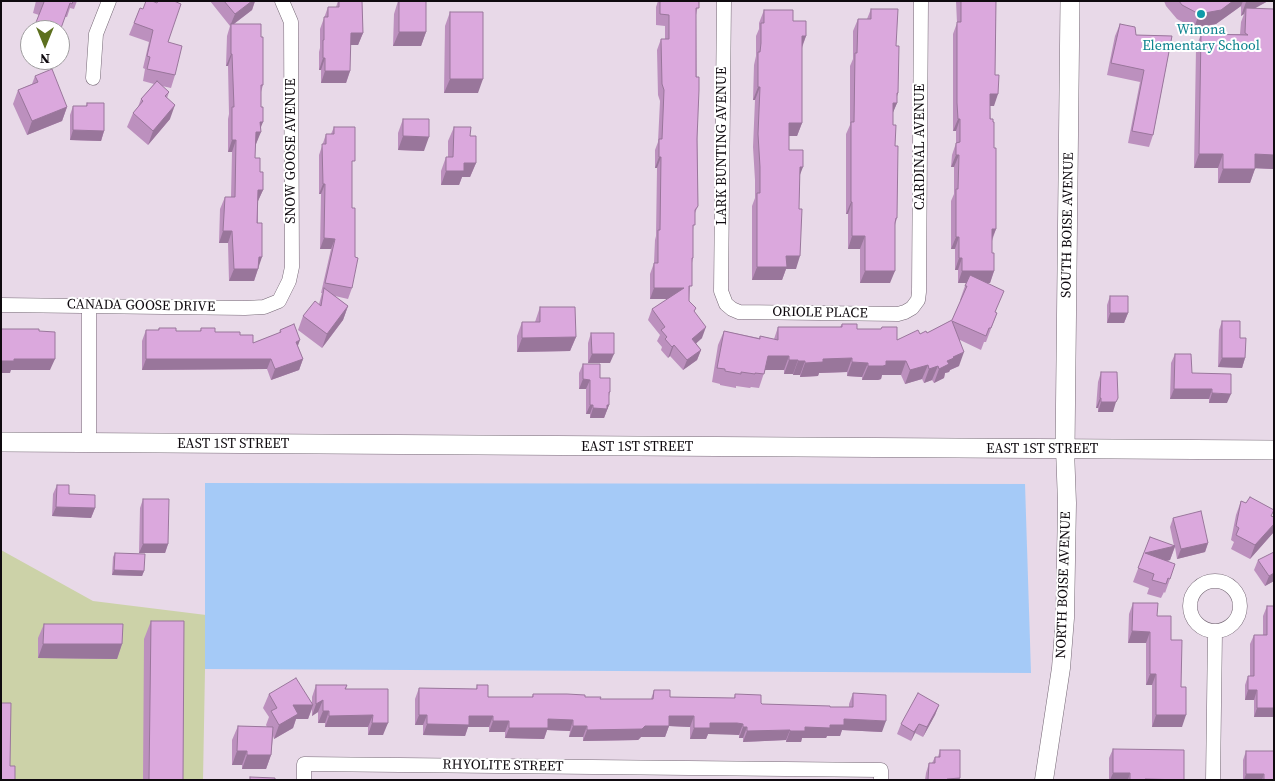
<!DOCTYPE html>
<style>
body{margin:0}
#map{position:relative;width:1275px;height:781px;overflow:hidden;background:#e8d9e8;font-family:"Source Serif 4",serif}
canvas{display:block}
.frame{position:absolute;inset:0;border:2px solid #0f0a0f;pointer-events:none}
.north{position:absolute;left:20px;top:20px;width:50px;height:50px;box-sizing:border-box;background:#fff;border:1px solid #9f9d9f;border-radius:50%;rotate:180deg;font-size:14px;font-weight:700;line-height:20px;text-align:center;color:#0f0a0f}
.north::after{content:'';display:block;margin:auto;width:18px;height:22px;background:#5d701f;clip-path:polygon(50% 0,100% 100%,50% 72%,0 100%)}
</style>
<div id="map">
<canvas width="1275" height="781"></canvas>
<div class="frame"></div>
<div class="north">N</div>
</div>
<script>
const g = document.querySelector('canvas').getContext('2d');
g.lineJoin = 'round';
function fillPath(path, color) { g.fillStyle = color; g.fill(path, 'evenodd'); }
const toPath = rows => new Path2D(rows.map(r => 'M' + r).join(''));
function stroke(path, color, width, dash) { g.strokeStyle = color; g.lineWidth = width; g.lineCap = dash ? 'butt' : 'round'; g.setLineDash(dash || []); g.stroke(path); }
function write(font, color, halo, rows, align = 'center') {
  g.font = font + ' "Source Serif 4",serif'; g.lineWidth = 4; g.setLineDash([]); g.textBaseline = 'middle'; g.strokeStyle = halo; g.fillStyle = color; for (const [text, x, y, turn = 0] of rows) {
    g.save(); g.translate(x, y); g.rotate((+turn || 0) * Math.PI / 180); g.textAlign = isNaN(turn) ? turn : align; if (halo) g.strokeText(text, 0, 0); g.fillText(text, 0, 0); g.restore();
  }
}
const green = toPath([
 [1,550,93,601,206,615,203,780,1,780]
]);
const water = toPath([
 [205,483,1025,484,1031,673,205,669]
]);
const minor = toPath([
 [724,1,721,291,726,304,732,309,739,312,898,314,905,312,912,308,918,300,919,292,921,1],
 [93,78,96,34,109,1],
 [1,305,245,308,264,307,279,301,289,281,292,267,291,22,282,1],
 [89,305,89,443],
 '1190 606a25 25 0 1 1 50 0a25 25 0 1 1-50 0Z',
 [304,780,304,764,881,770,881,780],
 [1213,780,1215,632]
]);
const tertiary = toPath([
 [1044,780,1061,668,1065,618,1067,503,1065,449]
]);
const secondary = toPath([
 [1,442,1274,450],
 [1065,449,1070,1]
]);
const wall = toPath([
 [36,1,77,1,74,9,70,8,67,17,39,15,33,13],
 [210,1,255,1,252,10,234,24,261,37,263,85,261,92,261,129,256,144,255,144,255,158,260,172,263,190,258,201,258,269,254,281,229,281,228,243,219,243,220,209,225,197,231,197,232,152,228,152,228,119,229,114,228,66,226,66,227,36,230,26],
 [338,1,362,1,363,33,358,45,350,45,350,71,346,83,321,83,321,70,319,70,319,52,320,48,320,29,328,7,336,7],
 [398,1,426,1,426,32,421,46,393,46,394,14],
 [658,1,699,1,696,15,698,206,695,213,693,230,693,258,692,263,689,301,696,308,694,312,702,338,696,343,701,350,697,360,683,370,670,356,668,358,661,350,662,347,657,341,660,335,648,320,652,309,668,299,650,299,650,274,654,263,655,240,656,236,657,168,655,168,655,150,658,142,660,101,658,95,657,50,661,39,665,39,665,26,656,25,656,7],
 [956,1,996,1,994,106,990,106,996,229,992,241,992,253,994,271,990,283,988,283,995,313,997,313,986,342,984,342,981,350,960,340,959,366,950,370,949,372,945,373,944,378,934,383,932,380,924,383,922,379,905,384,901,375,882,375,881,379,878,380,862,380,862,377,847,376,847,372,819,373,818,376,800,377,800,375,793,375,793,374,784,374,784,370,765,370,759,388,751,387,750,388,736,386,736,388,720,385,720,384,712,382,718,345,724,331,759,338,760,336,774,339,778,327,840,327,842,324,857,329,881,329,882,327,897,340,920,334,927,333,952,320,961,300,960,300,966,283,958,283,958,270,955,270,955,249,951,249,951,201,954,194,954,167,951,167,952,155,956,143,956,131,953,131,953,34,957,23],
 [1164,1,1268,1,1254,9,1273,169,1255,168,1250,183,1218,183,1218,168,1194,168,1196,48,1201,34,1240,34,1241,22,1244,14,1241,16,1241,6,1216,24,1194,28,1177,19,1166,6],
 [140,8,168,42,175,75,171,88,162,86,169,92,167,98,170,119,148,145,127,127,133,113,138,107,141,99,154,84,143,81,145,69,143,68,149,42,129,35],
 [871,9,896,46,897,103,893,112,893,125,895,146,897,218,895,225,890,283,860,283,860,249,848,249,848,214,846,214,846,134,850,125,850,66,853,59,853,31,858,19,867,19],
 [764,10,793,21,806,36,802,48,802,123,797,136,789,136,789,150,800,175,796,269,786,269,782,280,752,280,752,206,755,198,755,180,753,147,755,100,753,100,754,65,756,56,756,36,759,29,759,23],
 [450,12,478,93,444,93,445,26],
 [1120,24,1136,35,1172,36,1153,135,1149,147,1128,143,1140,82,1107,75,1115,36],
 [30,38,30,59,23,56],
 [33,60,53,60,50,66,33,63],
 [35,76,67,107,62,121,27,135,13,104,18,90,32,84],
 [87,103,104,131,101,141,70,140,70,115,73,106,86,106],
 [403,119,424,151,398,150,398,133],
 [334,127,352,168,352,288,348,299,335,296,348,306,343,320,322,348,298,330,303,316,319,304,322,293,321,293,331,249,320,249,321,194,319,194,319,155,326,134,331,134],
 [454,127,470,136,476,163,470,177,462,177,459,185,441,185,441,171,446,157,448,157,448,141],
 [1110,296,1128,313,1124,323,1107,323,1107,305],
 [540,307,576,337,570,351,517,352,517,336,522,322,535,322],
 [1222,321,1240,338,1245,358,1242,368,1218,367,1219,330],
 [159,328,176,331,200,331,201,328,215,332,240,335,253,343,279,333,280,330,298,347,303,359,299,370,271,380,267,369,142,370,142,341,146,330,158,330],
 [591,333,610,363,588,363,588,343],
 [1175,354,1192,373,1227,403,1209,403,1209,399,1170,399,1171,363],
 [583,364,600,378,610,392,609,396,609,405,604,418,590,418,590,414,586,414,586,389,579,389,579,373],
 [1101,372,1113,412,1098,412,1098,408,1096,408,1098,382],
 [57,485,69,494,95,508,91,518,52,516,53,494],
 [143,499,168,544,165,553,139,553,140,508],
 [1241,501,1272,516,1273,533,1250,559,1231,549,1234,542,1231,540,1236,515],
 [1173,518,1208,543,1205,552,1177,559,1175,547,1170,560,1167,561,1170,579,1165,593,1164,592,1161,598,1147,594,1149,588,1133,582,1150,537,1174,546,1170,527],
 [115,553,144,571,142,576,112,575,113,557],
 [1258,560,1274,581,1265,586,1254,570],
 [1133,603,1157,616,1171,640,1181,687,1182,727,1152,727,1152,685,1146,685,1146,643,1128,643,1129,614],
 [1267,606,1274,717,1254,717,1254,700,1245,700,1245,685,1248,676,1250,676,1250,644,1254,635,1263,635,1263,616],
 [151,621,183,780,143,780,144,639],
 [44,624,122,644,117,659,38,658,38,638],
 [316,685,347,685,346,689,388,689,383,735,368,735,368,727,325,727,325,723,318,723,318,712,312,716,312,709,308,719,296,719,293,728,274,739,273,736,271,755,266,769,242,769,242,765,232,765,232,740,238,726,267,727,266,725,269,717,263,708,269,694,312,703,312,697],
 [477,685,488,697,532,697,533,694,585,697,600,699,651,699,654,690,670,697,734,698,735,694,762,704,830,707,849,707,849,704,853,693,882,732,842,730,840,736,827,736,826,738,802,738,801,742,786,742,786,740,743,742,743,738,739,738,739,735,733,734,708,734,706,739,690,739,690,727,669,726,665,737,641,737,638,740,583,741,583,737,569,737,570,731,547,730,544,739,505,738,505,732,489,732,489,727,468,727,465,736,423,735,423,725,415,725,415,699,419,688,476,689],
 [939,705,935,715,923,737,915,733,911,741,897,734,901,724],
 [1113,749,1184,780,1109,780,1109,758],
 [940,750,959,780,925,780,926,773,929,763,932,763,935,757,938,757],
 [1246,751,1274,780,1243,780,1243,760]
]);
const shadedWall = toPath([
 [252,1,255,1,252,10,231,26,231,24,230,26,235,14],
 [1233,1,1243,1,1241,6,1216,24,1194,28,1199,14],
 [1268,1,1246,13,1246,8,1244,14,1241,16,1246,2],
 [399,32,426,32,421,46,393,46],
 [351,33,363,33,358,45,346,45],
 [802,36,806,36,801,49],
 [231,54,232,54,228,66,226,66],
 [323,58,325,58,321,70,319,70],
 [325,71,350,71,346,83,321,83],
 [450,79,483,79,478,93,444,93],
 [758,87,760,87,755,100,753,100],
 [897,93,898,93,895,103,897,103,892,115,889,115],
 [990,94,998,94,994,106,986,106],
 [175,105,170,119,148,145,153,131],
 [67,107,62,121,27,135,32,121],
 [958,119,960,119,956,131,953,131],
 [260,122,263,122,259,132,261,132,256,144,251,144],
 [789,123,802,123,797,136,784,136],
 [73,130,104,131,101,141,70,140],
 [403,136,429,137,424,151,398,150],
 [232,140,236,140,232,152,228,152],
 [1199,154,1223,154,1218,168,1194,168],
 [1255,154,1274,155,1274,167,1273,169,1250,168],
 [956,155,959,155,954,167,951,167],
 [659,157,661,157,657,168,655,168],
 [464,163,476,163,470,177,462,177,459,185,441,185,446,171],
 [800,167,803,167,798,180],
 [1223,169,1255,169,1250,183,1218,183],
 [323,184,325,184,321,194,319,194],
 [258,190,263,190,258,201,253,201],
 [851,202,852,202,848,214,846,214],
 [992,229,996,229,991,241],
 [223,231,232,231,228,243,219,243],
 [852,236,865,236,860,249,848,249],
 [956,237,959,237,955,249,951,249],
 [324,238,335,239,331,249,320,249],
 [786,256,800,256,796,269,786,269,782,280,752,280,757,267],
 [259,257,262,257,254,281,229,281,234,269],
 [959,258,962,258,958,270,955,270],
 [865,271,895,271,890,283,860,283],
 [962,271,994,271,990,283,958,283],
 [654,288,684,288,681,299,650,299],
 [348,306,343,320,322,348,327,334],
 [1110,313,1128,313,1124,323,1107,323],
 [706,327,702,338,689,350,692,339],
 [576,337,570,351,517,352,522,338],
 [300,340,296,351,296,342],
 [674,345,670,356,668,358,672,347],
 [701,350,697,360,683,370,687,360],
 [964,352,959,366,950,370,949,372,945,373,944,378,934,383,939,369,947,361,953,357],
 [592,354,614,354,610,363,588,363],
 [768,356,789,356,784,370,763,370],
 [852,358,847,372,819,373,818,376,800,377,805,363,823,359],
 [1222,358,1245,358,1242,368,1218,367],
 [14,359,55,359,50,370,11,370,10,373,1,373,1,361],
 [146,359,271,359,267,369,142,370],
 [303,359,299,370,271,380,275,369],
 [789,360,798,360,793,374,784,374],
 [798,361,805,361,800,375,793,375],
 [886,361,906,361,901,375,882,375,881,379,878,380,862,380,868,366],
 [852,362,868,363,862,377,847,376],
 [928,365,922,379,905,384,910,370],
 [938,366,932,380,924,383,929,369],
 [583,379,590,380,586,389,579,389],
 [1174,389,1212,389,1209,399,1170,399],
 [1212,393,1231,394,1227,403,1209,403],
 [1100,398,1101,398,1098,408,1096,408],
 [1101,402,1116,402,1113,412,1098,412],
 [590,405,593,405,590,414,586,414],
 [607,405,609,405,604,418,590,418,593,408],
 [56,507,95,508,91,518,52,516],
 [1274,524,1274,530,1273,533,1250,559,1255,545],
 [1208,543,1205,552,1177,559,1181,549],
 [143,544,168,544,165,553,139,553],
 [1175,546,1170,560,1140,567,1145,553],
 [114,570,144,571,142,576,112,575],
 [1274,573,1274,581,1265,586,1269,576],
 [1132,631,1150,632,1146,643,1128,643],
 [43,644,122,644,117,659,38,658],
 [1150,674,1156,674,1152,685,1146,685],
 [1248,690,1257,690,1254,700,1245,700],
 [323,700,318,712,312,716,316,704],
 [293,705,313,705,308,719,296,719,293,728,274,739,279,725],
 [939,705,935,715,923,737,927,727],
 [1257,708,1274,708,1274,717,1254,717],
 [323,711,329,711,325,723,318,723],
 [373,715,368,727,325,727,329,716],
 [419,715,427,715,423,725,415,725],
 [1156,715,1186,715,1182,727,1152,727],
 [469,716,493,716,489,727,468,727,465,736,423,735,427,724],
 [669,716,694,716,690,727,669,726,665,737,641,737,638,740,583,741,587,730,645,726],
 [548,719,573,720,570,731,547,730,544,739,505,738,509,728],
 [844,719,886,721,882,732,842,730,840,736,827,736,826,738,802,738,801,742,786,742,790,731,805,727,830,725],
 [493,721,509,721,505,732,489,732],
 [372,723,388,723,383,735,368,735],
 [710,723,737,723,743,724,739,735,708,734,706,739,690,739,694,728],
 [919,724,915,733,911,741,914,732],
 [573,726,587,726,583,737,569,737],
 [743,727,747,727,743,738,739,738],
 [790,730,786,740,743,742,747,731],
 [237,751,247,751,242,765,232,765],
 [247,755,271,755,266,769,242,769],
 [1113,773,1130,773,1128,780,1110,780],
 [1246,774,1264,774,1262,780,1244,780],
 [960,778,959,780,946,780,947,779],
 [1145,779,1173,779,1172,780,1145,780]
]);
const building = toPath([
 [41,1,73,1,72,4,70,3,60,31,60,30,33,30,44,2,41,1],
 [146,1,152,1,157,3,158,1,174,1,181,4,168,42,182,46,175,75,147,69,150,57,147,56,153,30,134,23,140,8,143,9,146,1],
 [224,1,252,1,235,14,224,1],
 [339,1,362,1,363,33,351,33,350,71,325,71,325,58,323,58,323,40,324,40,324,17,328,17,328,7,339,7,339,1],
 [399,1,426,1,426,32,399,32,399,1],
 [660,1,699,1,699,8,696,8,696,77,699,77,699,90,697,139,698,206,695,210,695,225,693,225,693,258,692,258,692,286,689,286,689,301,696,308,694,311,706,327,692,339,701,350,687,360,674,345,672,347,665,339,667,337,661,330,665,327,652,309,684,288,654,288,654,263,658,263,658,230,660,230,661,157,659,157,659,139,662,139,664,90,662,84,661,39,669,39,669,15,660,14,660,1],
 [961,1,996,1,995,75,999,75,998,94,990,94,990,119,993,119,993,122,994,122,994,148,996,148,996,229,992,229,992,253,994,253,994,271,962,271,962,258,959,258,959,237,956,237,956,189,958,189,959,155,956,155,956,143,960,142,960,119,958,119,957,103,957,22,961,22,961,1],
 [1179,1,1233,1,1221,10,1199,14,1182,5,1179,1],
 [1246,8,1274,9,1274,155,1255,154,1255,169,1223,169,1223,154,1199,154,1201,34,1248,35,1245,33,1246,8],
 [871,9,898,9,896,46,899,46,898,93,897,93,897,103,893,103,893,125,896,125,895,146,898,146,897,218,896,218,895,223,895,271,865,271,865,236,852,236,852,202,851,202,851,122,854,122,855,53,857,53,858,19,871,19,871,9],
 [764,10,793,10,793,21,806,21,806,36,802,36,802,123,789,123,789,150,803,150,803,167,800,167,799,209,802,209,800,256,786,256,787,267,757,267,757,193,760,193,760,167,758,134,760,87,758,87,758,52,760,52,761,43,761,23,764,23,764,10],
 [450,12,483,12,483,79,450,79,450,12],
 [231,24,261,24,261,37,263,37,263,85,261,85,261,107,263,107,263,122,260,122,261,132,256,132,255,158,260,158,260,172,263,172,263,190,258,190,257,223,262,223,262,257,259,257,258,269,234,269,232,231,223,231,225,197,235,197,236,140,232,140,232,107,234,107,232,54,231,54,231,24],
 [1120,24,1135,27,1136,35,1172,36,1153,135,1132,131,1144,70,1111,63,1120,24],
 [52,69,67,107,32,121,18,90,38,82,35,76,52,69],
 [157,81,169,92,165,96,175,105,153,131,133,113,143,101,141,99,157,81],
 [87,103,104,103,104,131,73,130,73,106,87,106,87,103],
 [403,119,429,119,429,137,403,136,403,119],
 [334,127,355,127,355,161,352,161,352,208,355,208,355,257,358,258,352,288,325,283,335,239,324,238,325,184,323,184,322,144,326,144,326,134,334,134,334,127],
 [454,127,471,127,470,136,476,136,476,163,464,163,464,171,446,171,446,157,453,157,454,127],
 [970,275,1004,291,995,312,997,313,991,328,989,328,986,336,952,321,964,352,953,357,954,358,947,361,949,364,939,369,938,366,929,369,928,365,910,370,906,361,886,361,886,365,883,366,868,366,868,363,852,362,852,358,823,359,823,362,805,363,805,361,798,361,798,360,789,360,789,356,768,356,764,374,755,373,755,374,741,372,741,374,725,371,725,369,717,368,724,331,760,339,760,336,778,340,778,327,842,327,842,324,857,324,857,329,881,329,882,327,897,327,897,340,918,330,920,334,926,331,927,333,952,320,967,286,965,286,970,275],
 [324,288,348,306,327,334,303,316,315,301,321,306,324,288],
 [1110,296,1128,296,1128,313,1110,313,1110,296],
 [540,307,575,307,576,337,522,338,522,322,540,322,540,307],
 [1222,321,1240,321,1240,338,1246,338,1245,358,1222,358,1222,321],
 [294,324,300,340,296,342,303,359,275,369,271,359,146,359,146,330,159,330,159,328,176,328,176,331,201,331,201,328,215,328,215,332,240,332,240,335,253,335,253,343,281,332,280,330,294,324],
 [1,329,39,329,39,331,55,332,55,359,14,359,14,361,1,361,1,329],
 [591,333,614,333,614,354,592,354,591,333],
 [1175,354,1191,354,1192,373,1231,374,1231,394,1212,393,1212,389,1174,389,1175,354],
 [583,364,600,364,600,378,610,378,610,392,609,392,609,405,607,405,607,409,593,408,593,405,590,405,590,380,583,379,583,364],
 [1101,372,1117,372,1118,398,1116,402,1101,402,1101,398,1100,398,1101,372],
 [57,485,69,485,69,494,95,495,95,508,56,507,57,485],
 [1250,497,1274,510,1271,516,1274,517,1274,524,1255,545,1236,535,1239,528,1236,526,1241,501,1246,503,1250,497],
 [143,499,169,499,168,544,143,544,143,499],
 [1201,511,1208,543,1181,549,1173,518,1201,511],
 [1150,537,1175,546,1145,553,1175,564,1170,579,1168,578,1166,584,1152,580,1154,574,1138,568,1150,537],
 [1274,552,1274,573,1269,576,1258,560,1274,552],
 [115,553,145,554,144,571,114,570,115,553],
 [1133,603,1158,603,1157,616,1171,616,1171,640,1182,640,1181,687,1186,687,1186,715,1156,715,1156,674,1150,674,1150,632,1132,631,1133,603],
 [1267,606,1274,606,1274,708,1257,708,1257,690,1248,690,1248,676,1254,676,1254,635,1267,635,1267,606],
 [151,621,184,621,183,780,149,780,151,621],
 [44,624,123,624,122,644,43,644,44,624],
 [296,678,313,705,293,705,298,714,279,725,271,711,277,708,269,694,296,678],
 [316,685,347,685,345,689,388,689,388,723,372,723,373,715,329,716,329,711,323,711,323,700,316,704,316,685],
 [477,685,488,685,488,697,533,697,533,694,567,694,585,695,585,697,601,697,600,699,653,699,654,690,670,690,670,697,735,698,735,694,761,695,761,703,762,704,830,706,830,707,853,707,853,693,886,695,886,721,844,719,844,725,830,725,830,728,805,727,805,731,790,731,790,730,747,731,747,727,743,727,743,724,737,723,710,723,710,728,694,728,694,716,669,716,669,726,645,726,642,729,587,730,587,726,573,726,573,720,548,719,548,728,509,728,509,721,493,721,493,716,469,716,469,725,427,724,427,715,419,715,419,688,477,689,477,685],
 [918,693,939,705,927,727,919,724,914,732,901,724,918,693],
 [1,703,11,703,10,766,15,766,15,780,1,780,1,703],
 [238,726,273,727,271,755,247,755,247,751,237,751,238,726],
 [1113,749,1184,750,1184,780,1145,779,1145,780,1130,780,1130,773,1113,773,1113,749],
 [940,750,960,750,960,778,947,779,947,780,928,780,929,763,935,763,935,757,940,757,940,750],
 [1246,751,1274,751,1274,780,1264,780,1264,774,1246,774,1246,751],
 [250,777,275,778,275,780,250,780,250,777]
]);
const markers = [
 [1201,14,5,"#0f9aa8"]
];
const cultureNames = [
 ["Winona",1201,30],
 ["Elementary School",1201,46]
];
const streetNames = [
 ["LARK BUNTING AVENUE",722,146,-90],
 ["CARDINAL AVENUE",920,147,-90],
 ["SNOW GOOSE AVENUE",291,151,-90],
 ["SOUTH BOISE AVENUE",1068,225,-89],
 ["CANADA GOOSE DRIVE",141,306,1],
 ["ORIOLE PLACE",820,313,1],
 ["EAST 1ST STREET",233,444],
 ["EAST 1ST STREET",637,447],
 ["EAST 1ST STREET",1042,449],
 ["NORTH BOISE AVENUE",1064,585,-88],
 ["RHYOLITE STREET",503,766,1]
];
fillPath(green, '#ccd2a8');
fillPath(water, '#a5caf7');
stroke(minor, '#756875', 15);
stroke(tertiary, '#756875', 19);
stroke(secondary, '#756875', 20);
stroke(minor, '#fff', 14);
stroke(tertiary, '#fff', 18);
stroke(secondary, '#fff', 19);
fillPath(wall, '#bc90be');
fillPath(shadedWall, '#99769b');
fillPath(building, '#dba8dd');
stroke(building, '#99769b', 1);
for (const [x, y, r, color] of markers) { const dot = new Path2D(); dot.arc(x, y, r, 0, 2 * Math.PI); g.fillStyle = color; g.fill(dot); stroke(dot, '#fff', 2); }
write('14px', '#0d838f', '#fff', cultureNames);
write('14px', '#0f0a0f', '#fff', streetNames);
</script>
